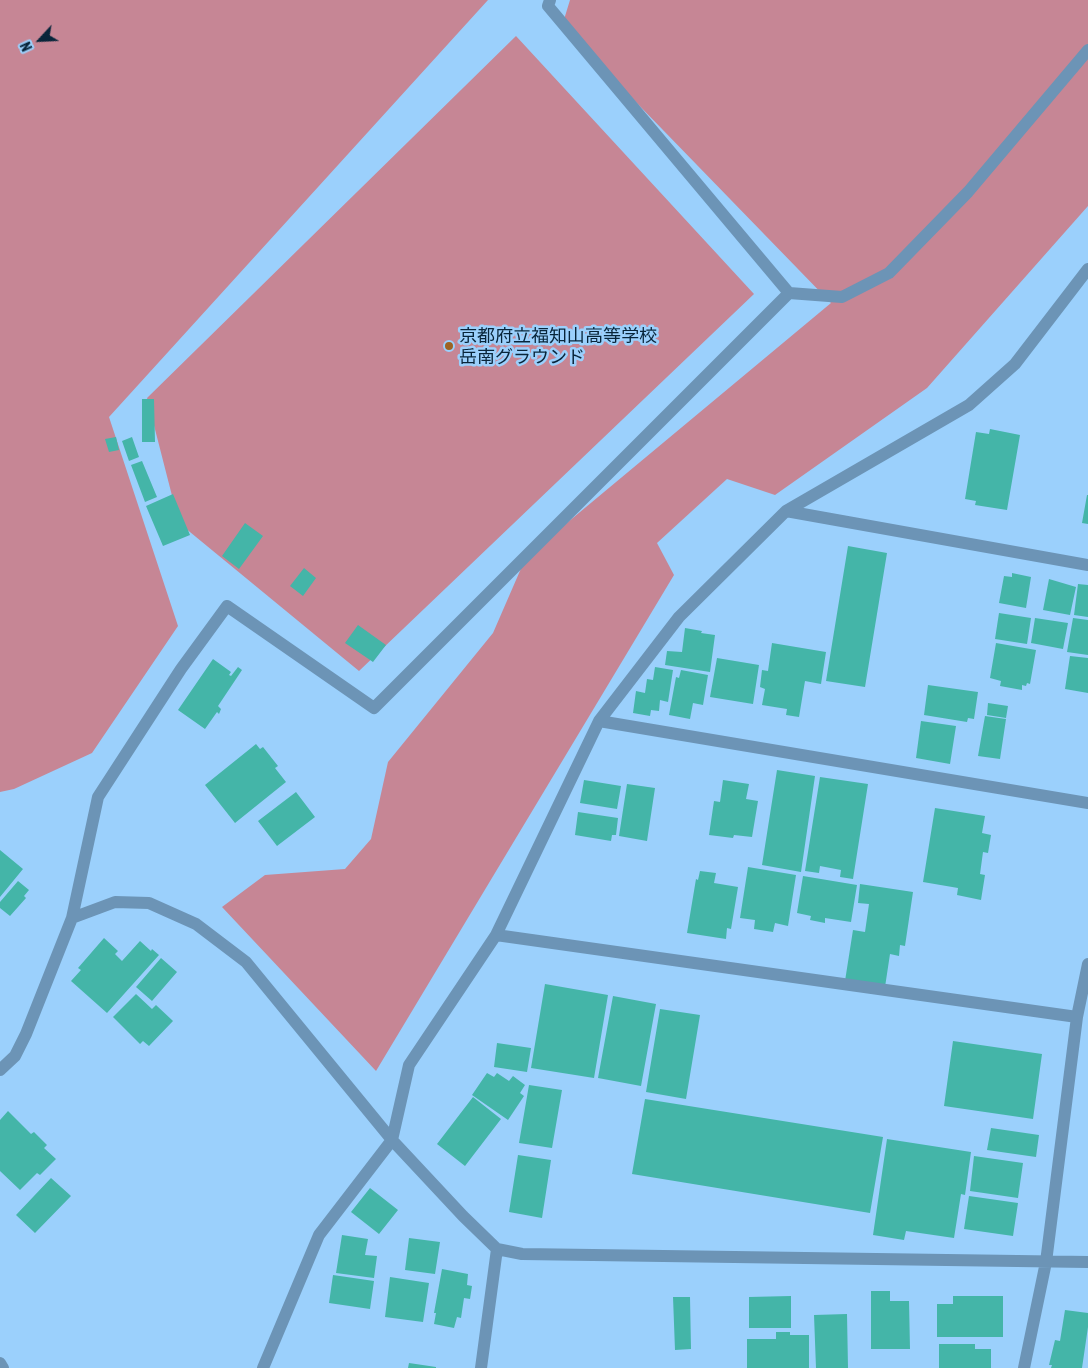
<!DOCTYPE html>
<meta charset="utf-8">
<style>
body{margin:0}
#map{position:relative;width:1088px;height:1368px;overflow:hidden;background:#9bd0fc;font-family:"Asap Condensed",sans-serif}
canvas{display:block}
.north{position:absolute;left:15px;top:15px;width:50px;height:50px;-webkit-text-stroke:4px #9bd0fc;paint-order:stroke;rotate:245deg;font-size:14px;font-weight:700;line-height:20px;text-align:center;color:#08253a}
.north::after{content:'';display:block;margin:auto;width:18px;height:22px;background:#08253a;clip-path:polygon(50% 0,100% 100%,50% 72%,0 100%)}
</style>
<div id="map">
<canvas width="1088" height="1368"></canvas>
<div class="north">N</div>
</div>
<script>
const g = document.querySelector('canvas').getContext('2d');
g.lineJoin = 'round';
function fillPath(path, color) { g.fillStyle = color; g.fill(path, 'evenodd'); }
const toPath = rows => new Path2D(rows.map(r => 'M' + r).join(''));
function stroke(path, color, width, dash) { g.strokeStyle = color; g.lineWidth = width; g.lineCap = dash ? 'butt' : 'round'; g.setLineDash(dash || []); g.stroke(path); }
function write(font, color, halo, rows, align = 'center') {
  g.font = font + ' "Asap Condensed","Noto Sans JP",sans-serif'; g.lineWidth = 5; g.setLineDash([]); g.textBaseline = 'middle'; g.strokeStyle = halo; g.fillStyle = color; for (const [text, x, y, turn = 0] of rows) {
    g.save(); g.translate(x, y); g.rotate((+turn || 0) * Math.PI / 180); g.textAlign = isNaN(turn) ? turn : align; if (halo) g.strokeText(text, 0, 0); g.fillText(text, 0, 0); g.restore();
  }
}
const green = toPath([
 [0,0,488,0,109,417,178,626,92,753,14,789,0,792],
 [570,0,1088,0,1088,206,927,388,775,495,727,479,657,543,674,575,376,1071,222,907,265,875,345,869,371,839,388,762,493,633,526,557,831,303,562,26],
 [516,36,754,294,359,671,179,523,147,398]
]);
const building = toPath([
 [142,399,154,399,155,442,142,442],
 [990,429,1020,435,1007,510,975,505,976,501,965,499,976,432,989,434],
 [116,437,119,450,109,452,105,439],
 [132,437,139,457,129,461,122,441],
 [142,461,157,497,145,502,131,465],
 [173,494,190,535,163,546,146,506],
 [1087,495,1088,495,1088,524,1082,523],
 [245,523,263,536,239,569,222,556],
 [848,546,887,553,865,687,826,681],
 [304,568,316,578,303,596,290,586],
 [1012,573,1031,577,1026,608,999,603,1004,576,1012,577],
 [1049,579,1076,587,1070,615,1043,610],
 [1078,584,1088,585,1088,617,1074,615],
 [999,613,1031,618,1027,644,995,639],
 [1035,618,1068,623,1063,649,1031,643],
 [1073,618,1088,620,1088,655,1067,652],
 [358,625,386,645,373,662,345,643],
 [685,628,702,631,701,633,715,635,710,672,665,665,667,651,682,652],
 [772,643,826,652,821,684,805,681,799,717,786,715,787,709,762,705,765,689,760,687,762,670,768,671],
 [996,643,1036,650,1030,684,1027,683,1026,686,1022,685,1022,690,1000,686,1001,681,990,678],
 [1070,656,1088,658,1088,693,1065,689],
 [717,658,759,665,753,704,710,697],
 [213,659,231,672,229,675,231,676,238,667,242,670,218,706,221,709,219,714,217,712,205,729,178,710],
 [655,667,673,670,668,702,660,700,659,711,651,710,650,716,633,713,636,691,645,693,647,679,653,680],
 [681,670,708,675,703,705,693,703,690,719,669,715,676,677,679,678],
 [928,685,978,692,974,719,968,718,967,722,924,715],
 [988,703,1008,706,1006,718,987,715],
 [985,716,1006,719,1000,759,978,756],
 [921,721,956,726,950,764,916,758],
 [256,744,260,749,263,747,278,766,275,768,286,782,235,823,205,785],
 [777,770,815,776,801,872,762,865],
 [820,777,868,784,853,879,840,877,841,870,820,866,819,873,805,871],
 [584,780,621,786,617,809,580,803],
 [723,780,749,784,746,799,758,801,752,837,734,835,733,838,709,835,714,801,720,802],
 [627,784,655,788,647,841,619,836],
 [296,792,315,817,277,846,258,821],
 [935,808,985,816,982,833,991,835,988,853,983,852,980,874,985,875,981,900,957,895,958,888,923,882],
 [578,812,618,818,616,835,612,835,611,841,575,835],
 [0,850,23,869,0,897],
 [748,867,796,875,788,926,775,923,773,932,754,929,755,920,740,918],
 [700,871,716,873,714,883,738,887,731,929,727,928,726,939,687,933,696,879,698,880],
 [803,876,857,885,851,922,825,918,825,923,810,920,811,916,797,913],
 [18,881,29,890,24,896,26,898,10,916,0,908,0,902],
 [860,884,913,892,905,946,900,945,899,956,890,954,885,987,845,981,853,930,865,932,869,904,858,903],
 [104,938,118,951,115,954,122,961,140,941,151,951,152,949,159,955,107,1013,71,981,81,970,78,968],
 [161,958,177,972,152,1001,136,987],
 [545,984,608,995,594,1078,531,1068],
 [136,994,152,1009,156,1005,173,1021,149,1046,143,1041,140,1044,113,1017],
 [613,996,656,1004,641,1086,598,1078],
 [660,1009,700,1015,686,1099,646,1092],
 [953,1041,1042,1054,1033,1119,944,1106],
 [497,1043,531,1048,527,1072,494,1067],
 [487,1073,494,1077,497,1073,509,1081,513,1076,525,1085,520,1093,524,1096,508,1120,472,1095],
 [529,1085,562,1090,552,1148,519,1143],
 [473,1097,501,1119,465,1166,437,1144],
 [645,1099,883,1137,870,1213,632,1174],
 [8,1111,31,1134,34,1132,47,1145,44,1148,56,1159,40,1175,37,1173,20,1190,0,1171,0,1120],
 [991,1128,1039,1135,1036,1157,987,1150],
 [887,1139,971,1152,965,1195,961,1194,954,1238,906,1231,904,1240,873,1235],
 [518,1155,551,1160,542,1218,509,1212],
 [974,1156,1023,1163,1018,1198,970,1191],
 [51,1178,71,1196,35,1233,16,1215],
 [370,1188,398,1210,379,1234,351,1212],
 [969,1196,1018,1203,1013,1236,964,1229],
 [342,1235,368,1239,365,1255,377,1256,374,1278,336,1273],
 [409,1238,440,1242,435,1274,405,1270],
 [442,1269,468,1274,467,1285,472,1286,470,1299,464,1298,461,1318,457,1317,454,1328,434,1324,436,1313,434,1313],
 [333,1275,374,1281,370,1309,329,1303],
 [390,1277,429,1283,423,1322,385,1317],
 [871,1291,890,1291,890,1301,909,1301,910,1349,871,1349],
 [791,1296,791,1328,749,1328,749,1297],
 [953,1296,1003,1296,1003,1337,937,1337,937,1304,953,1304],
 [673,1297,690,1297,691,1349,675,1350],
 [1065,1310,1088,1313,1088,1327,1082,1368,1051,1368,1052,1365,1049,1365,1055,1340,1060,1341],
 [847,1314,848,1368,816,1368,814,1315],
 [776,1332,790,1332,790,1335,809,1335,809,1368,747,1368,747,1339,776,1339],
 [939,1344,975,1344,975,1349,991,1349,991,1368,939,1368],
 [409,1363,436,1367,436,1368,408,1368]
]);
const minor = toPath([
 [550,0,548,6,789,293],
 [786,511,1088,565],
 [599,721,1088,803],
 [72,918,115,902,149,903,196,924,246,962,392,1140,463,1216,497,1249,522,1254,1088,1262],
 [496,935,1077,1017],
 [0,1070,15,1056,26,1034,72,918,98,797,181,669,227,606,374,708,789,293,842,297,889,273,968,192,1088,50],
 [0,1363,3,1368],
 [263,1368,319,1235,392,1140,409,1065,496,935,599,721,679,617,786,511,969,405,1015,364,1088,269],
 [481,1368,497,1249],
 [1024,1368,1046,1262,1077,1017,1088,964]
]);
const markers = [
 [449,346,5,"#9d6323"]
];
const poiNames = [
 ["京都府立福知山高等学校",459,336],
 ["岳南グラウンド",459,357]
];
fillPath(green, '#c68695');
fillPath(building, '#44b5a8');
stroke(minor, '#6c94b6', 12);
for (const [x, y, r, color] of markers) { const dot = new Path2D(); dot.arc(x, y, r, 0, 2 * Math.PI); g.fillStyle = color; g.fill(dot); stroke(dot, '#9bd0fc', 2); }
write('18px', '#08253a', '#9bd0fc', poiNames, 'left');
</script>
